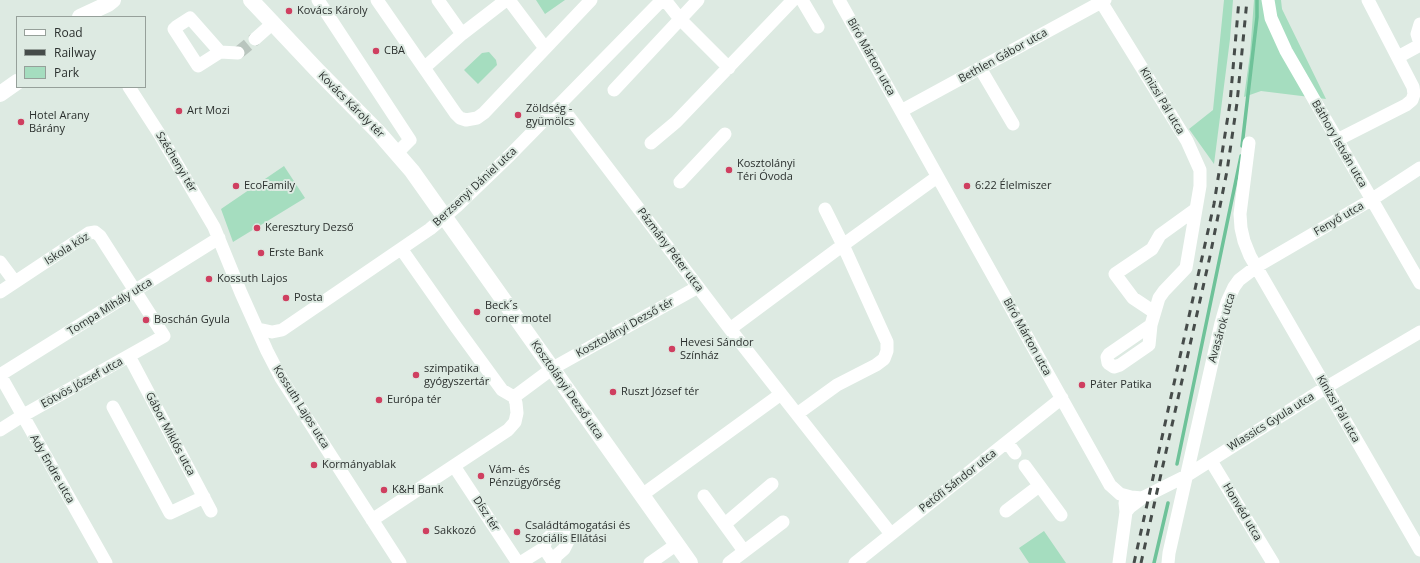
<!DOCTYPE html>
<meta charset="utf-8">
<style>
body{margin:0}
#map{position:relative;width:1420px;height:563px;overflow:hidden;background:#ddeae2;font-family:"Open Sans",sans-serif}
canvas{display:block}
.legend{position:absolute;left:16px;top:16px;width:130px;height:72px;box-sizing:border-box;background:#ddeae2;border:1px solid #96a09a;margin:0;padding:5px 7px;list-style:none;font-size:12px;color:#2b302e}
.legend li{display:flex;align-items:center;gap:8px;height:20px}
.legend b{width:20px;border:1px solid #96a09a}
</style>
<div id="map">
<canvas width="1420" height="563"></canvas>
<ul class="legend">
<li><b style="height:5px;background:#fff"></b>Road</li>
<li><b style="height:5px;background:#464c4a"></b>Railway</li>
<li><b style="height:11px;background:#a5ddbf"></b>Park</li>
</ul>
</div>
<script>
const g = document.querySelector('canvas').getContext('2d');
g.lineJoin = 'round';
function fillPath(path, color) { g.fillStyle = color; g.fill(path, 'evenodd'); }
const toPath = rows => new Path2D(rows.map(r => 'M' + r).join(''));
function stroke(path, color, width, dash) { g.strokeStyle = color; g.lineWidth = width; g.lineCap = dash ? 'butt' : 'round'; g.setLineDash(dash || []); g.stroke(path); }
function write(font, color, halo, rows, align = 'center') {
  g.font = font + ' "Open Sans",sans-serif'; g.lineWidth = 4; g.setLineDash([]); g.textBaseline = 'middle'; g.strokeStyle = halo; g.fillStyle = color; for (const [text, x, y, turn = 0] of rows) {
    g.save(); g.translate(x, y); g.rotate((+turn || 0) * Math.PI / 180); g.textAlign = isNaN(turn) ? turn : align; if (halo) g.strokeText(text, 0, 0); g.fillText(text, 0, 0); g.restore();
  }
}
const green = toPath([
 [536,0,565,0,545,14],
 [1224,0,1233,0,1230,39,1214,164,1189,129,1213,110],
 [1254,0,1281,0,1282,9,1326,99,1261,91,1244,97,1250,54],
 [489,52,496,60,497,65,478,84,464,70,482,53],
 [284,166,305,198,233,242,221,209],
 [1044,531,1066,563,1029,563,1019,548]
]);
const stream = toPath([
 [1242,146,1257,17,1257,0],
 [1177,464,1241,156],
 [1154,563,1168,503]
]);
const minorTunnel = toPath([
 [238,53,255,39]
]);
const minor = toPath([
 [318,0,410,140,397,153],
 [377,0,456,114,460,118,466,120,477,118,484,113,591,0],
 [438,0,462,34],
 [509,0,545,48],
 [665,0,680,19,729,68],
 [802,0,818,27],
 [839,0,1110,485,1120,494,1131,497,1142,498],
 [1100,0,1187,141,1200,170,1200,186,1186,268,1164,291,1159,298,1151,325,1149,345,1120,365,1114,367,1108,363,1107,357,1109,354,1151,325],
 [1268,0,1271,18,1286,51,1420,283],
 [1420,24,1417,34,1420,44],
 [176,27,190,18,220,52,238,53],
 [174,29,198,66,220,52],
 [255,39,273,23],
 [1398,57,1420,45],
 [424,68,462,34,506,0],
 [980,68,1013,124],
 [129,87,160,135,214,227,241,293,267,351,281,378,400,563],
 [614,90,698,0],
 [560,105,730,329,891,534],
 [901,111,1105,0],
 [1337,140,1406,105,1412,100,1414,94,1413,87,1368,0],
 [651,143,676,122,793,0],
 [1249,143,1240,214,1241,228,1244,241,1250,256,1420,550],
 [680,182,725,134],
 [402,250,456,327,502,390,514,397],
 [0,262,15,282],
 [0,292,89,233,95,232,100,236,164,336,22,416,0,430],
 [1154,312,1133,298,1115,274,1152,249,1160,235,1196,209],
 [258,329,272,332,282,330,430,229,457,206,510,155,662,0],
 [730,329,843,245,937,177],
 [129,356,211,511],
 [0,375,219,238],
 [0,375,106,563],
 [514,397,553,368,698,287],
 [113,407,170,513,204,497],
 [797,414,837,385,876,365,884,359,887,351,887,342,843,245,825,209],
 [1007,442,1015,453],
 [1211,461,1273,563],
 [454,466,518,563],
 [1025,466,1061,515],
 [642,495,781,394],
 [704,496,744,551],
 [1006,511,1039,486],
 [1126,512,1130,507,1142,498,1186,476,1325,388,1420,332],
 [372,520,508,430,515,422,517,413,516,403,514,397],
 [725,524,772,484],
 [560,531,566,536,568,541,564,549,556,556,554,563,544,548,546,540,552,534,560,531],
 [520,563,544,548],
 [650,563,677,544],
 [729,563,783,522],
 [855,563,1062,398],
 [1119,563,1126,512,1125,503],
 [1168,563,1169,553,1221,323,1227,302,1234,287,1239,280,1256,267,1371,200,1420,168]
]);
const major = toPath([
 [251,0,316,69,379,133,412,171,690,563],
 [80,17,108,4,113,0],
 [0,94,17,82]
]);
const rail = toPath([
 [1134,563,1214,204,1230,103,1239,0],
 [1141,563,1210,256,1227,171,1237,103,1247,0]
]);
const markers = [
 [289,11,4,"#cf3f60"],
 [376,51,4,"#cf3f60"],
 [179,111,4,"#cf3f60"],
 [518,115,4,"#cf3f60"],
 [21,122,4,"#cf3f60"],
 [729,170,4,"#cf3f60"],
 [236,186,4,"#cf3f60"],
 [967,186,4,"#cf3f60"],
 [257,228,4,"#cf3f60"],
 [261,253,4,"#cf3f60"],
 [209,279,4,"#cf3f60"],
 [286,298,4,"#cf3f60"],
 [477,312,4,"#cf3f60"],
 [146,320,4,"#cf3f60"],
 [672,349,4,"#cf3f60"],
 [416,375,4,"#cf3f60"],
 [1082,385,4,"#cf3f60"],
 [613,392,4,"#cf3f60"],
 [379,400,4,"#cf3f60"],
 [314,465,4,"#cf3f60"],
 [481,476,4,"#cf3f60"],
 [384,490,4,"#cf3f60"],
 [426,531,4,"#cf3f60"],
 [517,532,4,"#cf3f60"]
];
const poiNames = [
 ["Kovács Károly",297,11],
 ["CBA",384,51],
 ["Zöldség -",526,109],
 ["gyümölcs",526,122],
 ["Art Mozi",187,111],
 ["Hotel Arany",29,116],
 ["Bárány",29,129],
 ["Kosztolányi",737,164],
 ["Téri Óvoda",737,177],
 ["EcoFamily",244,186],
 ["6:22 Élelmiszer",975,186],
 ["Keresztury Dezső",265,228],
 ["Erste Bank",269,253],
 ["Kossuth Lajos",217,279],
 ["Posta",294,298],
 ["Beck´s",485,306],
 ["corner motel",485,319],
 ["Boschán Gyula",154,320],
 ["Hevesi Sándor",680,343],
 ["Színház",680,356],
 ["szimpatika",424,369],
 ["gyógyszertár",424,382],
 ["Páter Patika",1090,385],
 ["Ruszt József tér",621,392],
 ["Európa tér",387,400],
 ["Kormányablak",322,465],
 ["Vám- és",489,470],
 ["Pénzügyőrség",489,483],
 ["K&H Bank",392,490],
 ["Családtámogatási és",525,526],
 ["Szociális Ellátási",525,539],
 ["Sakkozó",434,531]
];
const streetNames = [
 ["Bethlen Gábor utca",1003,56,-29],
 ["Bíró Márton utca",871,57,61],
 ["Kinizsi Pál utca",1162,101,59],
 ["Kovács Károly tér",351,105,45],
 ["Báthory István utca",1339,144,60],
 ["Széchenyi tér",176,162,59],
 ["Berzsenyi Dániel utca",475,187,-43],
 ["Fenyő utca",1339,219,-30],
 ["Iskola köz",67,249,-32],
 ["Pázmány Péter utca",670,250,53],
 ["Tompa Mihály utca",110,307,-32],
 ["Kosztolányi Dezső tér",625,328,-29],
 ["Avasárok utca",1222,328,-74],
 ["Bíró Márton utca",1027,337,61],
 ["Eötvös József utca",82,383,-29],
 ["Kosztolányi Dezső utca",567,390,55],
 ["Kossuth Lajos utca",301,407,58],
 ["Kinizsi Pál utca",1338,409,60],
 ["Wlassics Gyula utca",1271,422,-32],
 ["Gábor Miklós utca",170,434,62],
 ["Ady Endre utca",52,469,60],
 ["Petőfi Sándor utca",958,481,-38],
 ["Honvéd utca",1242,512,59],
 ["Dísz tér",486,514,57]
];
fillPath(green, '#a5ddbf');
stroke(stream, '#6ec299', 3.5);
stroke(minorTunnel, '#b9c5be', 13, [13, 6]);
stroke(minor, '#fff', 13);
stroke(major, '#fff', 16);
stroke(rail, '#464c4a', 3, [7, 7]);
for (const [x, y, r, color] of markers) { const dot = new Path2D(); dot.arc(x, y, r, 0, 2 * Math.PI); g.fillStyle = color; g.fill(dot); stroke(dot, '#ddeae2', 1.5); }
write('11px', '#2b302e', '#ddeae2', poiNames, 'left');
write('11px', '#2b302e', '#ddeae2', streetNames);
</script>
